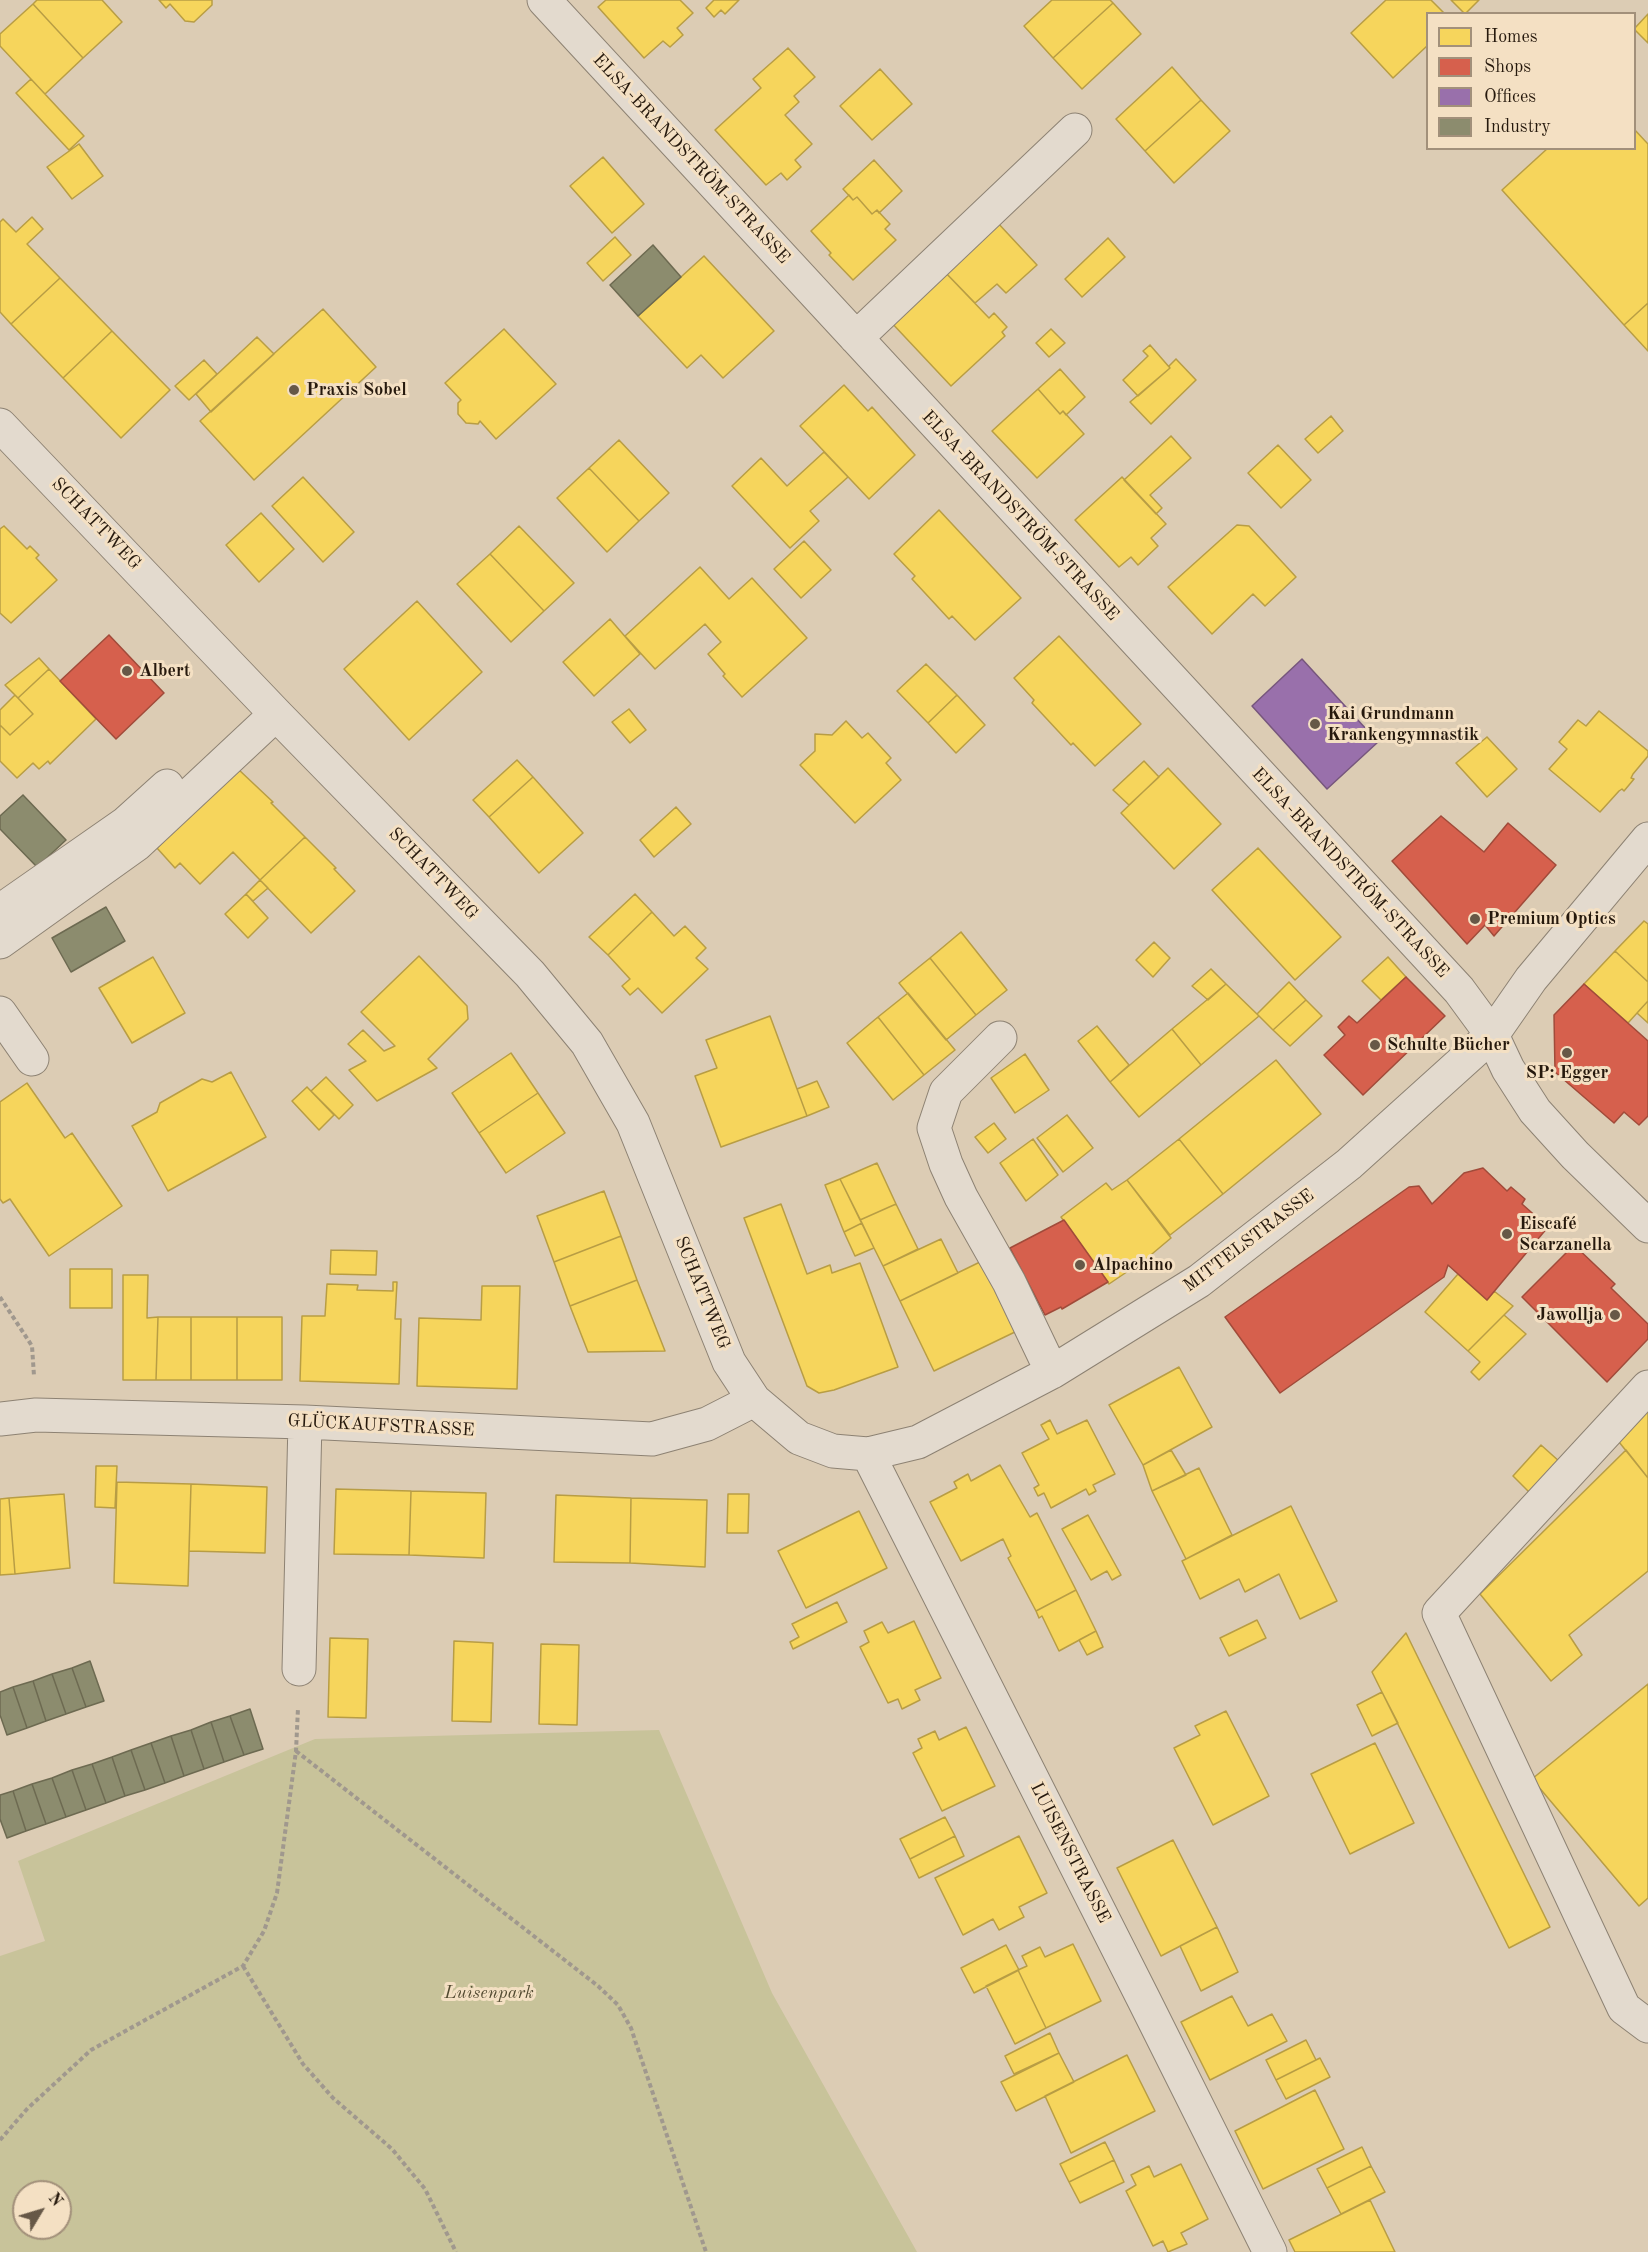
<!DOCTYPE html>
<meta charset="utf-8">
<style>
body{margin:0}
#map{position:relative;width:1648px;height:2252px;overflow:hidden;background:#dcccb4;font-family:"Old Standard TT",serif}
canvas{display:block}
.legend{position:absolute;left:1426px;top:12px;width:210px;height:138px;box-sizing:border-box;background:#f4e0c3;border:2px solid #a2907a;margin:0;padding:8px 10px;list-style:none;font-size:18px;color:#26190d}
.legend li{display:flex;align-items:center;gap:12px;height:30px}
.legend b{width:30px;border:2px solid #a2907a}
.north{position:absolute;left:12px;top:2180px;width:60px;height:60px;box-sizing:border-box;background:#f4e0c3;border:2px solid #a2907a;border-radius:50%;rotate:52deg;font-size:16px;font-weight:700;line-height:24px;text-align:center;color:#26190d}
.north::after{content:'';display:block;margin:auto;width:21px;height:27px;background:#665847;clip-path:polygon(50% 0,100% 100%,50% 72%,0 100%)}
</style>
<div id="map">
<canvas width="1648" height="2252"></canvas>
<ul class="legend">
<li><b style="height:16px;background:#f6d55c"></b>Homes</li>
<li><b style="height:16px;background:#d6604d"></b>Shops</li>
<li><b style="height:16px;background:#9970ab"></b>Offices</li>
<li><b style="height:16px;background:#8c8c6e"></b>Industry</li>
</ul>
<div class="north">N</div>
</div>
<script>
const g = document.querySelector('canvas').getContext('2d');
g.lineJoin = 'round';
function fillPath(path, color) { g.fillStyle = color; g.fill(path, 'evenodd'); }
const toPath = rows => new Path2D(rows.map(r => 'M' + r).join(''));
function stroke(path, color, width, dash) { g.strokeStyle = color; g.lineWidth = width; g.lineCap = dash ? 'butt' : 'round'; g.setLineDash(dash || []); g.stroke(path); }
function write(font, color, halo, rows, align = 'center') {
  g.font = font + ' "Old Standard TT",serif'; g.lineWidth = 6; g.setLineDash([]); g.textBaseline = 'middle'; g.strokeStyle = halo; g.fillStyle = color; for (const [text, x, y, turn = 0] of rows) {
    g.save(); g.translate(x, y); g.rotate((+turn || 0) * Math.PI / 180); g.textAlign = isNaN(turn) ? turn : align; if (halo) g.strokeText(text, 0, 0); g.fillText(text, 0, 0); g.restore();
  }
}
const green = toPath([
 [659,1730,772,1993,917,2252,0,2252,0,1956,45,1941,18,1861,315,1739],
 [24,2192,60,2192,60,2228,24,2228]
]);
const homes = toPath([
 [37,0,102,0,122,22,83,58,33,4,37,0],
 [159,0,212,0,212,5,194,22,185,21,170,4,166,8,159,0],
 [606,0,680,0,693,13,677,28,683,35,670,47,663,41,644,58,598,7,606,0],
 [714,0,739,0,725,14,721,10,714,17,706,8,714,0],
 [1052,0,1110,0,1113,3,1053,58,1024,26,1052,0],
 [1386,0,1431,0,1445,14,1428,14,1428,45,1393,78,1351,33,1386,0],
 [1451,0,1479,0,1465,14,1451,0],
 [1113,3,1141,34,1082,89,1053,58,1113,3],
 [33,4,83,58,45,94,0,46,0,34,33,4],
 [1648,14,1648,43,1634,29,1648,14],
 [788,48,815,77,794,96,799,102,785,115,812,144,795,160,801,167,787,180,781,173,766,185,715,130,761,88,753,79,788,48],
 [1172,67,1201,100,1145,151,1116,119,1172,67],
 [880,69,912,104,872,140,840,106,880,69],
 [31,79,84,136,69,150,16,93,31,79],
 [1201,100,1230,131,1174,183,1145,151,1201,100],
 [1634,129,1648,144,1648,303,1624,325,1502,190,1548,148,1634,148,1634,129],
 [79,144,103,176,72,199,47,167,79,144],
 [603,157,644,204,612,233,570,186,603,157],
 [874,160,902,191,879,213,877,210,872,214,857,197,853,200,843,189,874,160],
 [849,195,853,200,857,197,872,214,877,210,890,224,885,229,896,240,853,280,829,255,831,253,811,231,849,195],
 [32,217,43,229,27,244,60,278,11,324,0,312,0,222,3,219,16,232,32,217],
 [996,221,1037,265,1006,293,997,284,975,303,943,270,996,221],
 [615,237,631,255,603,281,587,263,615,237],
 [1108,238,1125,257,1082,297,1065,279,1108,238],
 [704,256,774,331,723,378,701,355,687,368,638,316,704,256],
 [943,270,989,318,994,313,1007,327,1002,332,1005,336,951,386,889,320,943,270],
 [60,278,112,331,63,378,11,324,60,278],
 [1648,303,1648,351,1624,325,1648,303],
 [323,309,376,367,254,480,200,421,323,309],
 [504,329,556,384,496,439,480,421,478,424,466,423,458,414,458,403,461,400,445,383,504,329],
 [1051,329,1065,343,1049,357,1036,343,1051,329],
 [112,331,170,390,121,438,63,378,112,331],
 [257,337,274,354,211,412,196,394,257,337],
 [1150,345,1170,368,1138,396,1123,380,1148,356,1143,351,1150,345],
 [1176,359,1196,380,1151,424,1130,402,1170,368,1169,366,1176,359],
 [204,360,217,374,189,400,175,386,204,360],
 [1060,369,1085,397,1066,415,1063,411,1060,414,1038,389,1060,369],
 [844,385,868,411,872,407,915,455,869,499,800,426,844,385],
 [1038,389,1060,414,1063,411,1084,434,1037,478,992,431,1038,389],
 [1331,416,1343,431,1318,453,1305,439,1331,416],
 [1171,436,1191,458,1150,495,1162,508,1156,514,1124,480,1171,436],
 [619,440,669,493,639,521,589,468,619,440],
 [1278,445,1311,480,1281,508,1248,473,1278,445],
 [824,452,848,477,810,511,819,521,790,548,732,486,761,458,787,486,824,452],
 [589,468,639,521,607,552,557,498,589,468],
 [303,477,354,532,323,562,272,506,303,477],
 [1122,477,1166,524,1151,538,1158,546,1138,565,1131,557,1119,567,1075,520,1122,477],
 [939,510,1021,598,975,640,952,616,949,619,912,579,915,576,894,554,939,510],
 [261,513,294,549,259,582,226,545,261,513],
 [1237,525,1249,526,1296,577,1265,606,1253,594,1212,634,1168,587,1237,525],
 [4,526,27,549,30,546,39,555,36,558,57,580,11,623,0,613,0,529,4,526],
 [519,526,574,583,544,611,490,554,519,526],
 [804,541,831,570,801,598,774,569,804,541],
 [490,554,544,611,511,642,457,584,490,554],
 [700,567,729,599,752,578,807,638,742,697,723,676,725,674,708,654,721,642,705,624,655,669,625,636,700,567],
 [417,601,482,672,409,740,344,669,417,601],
 [610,619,640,654,594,696,563,662,610,619],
 [1059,636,1141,724,1095,766,1073,743,1071,745,1032,703,1034,700,1014,678,1059,636],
 [39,658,49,669,18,698,5,685,39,658],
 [926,664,957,695,928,723,897,691,926,664],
 [49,669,96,719,50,764,48,761,39,769,33,763,17,778,0,761,0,725,10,735,33,714,18,698,49,669],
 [15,695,33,714,10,735,0,725,0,710,15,695],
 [957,695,985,725,956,753,928,723,957,695],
 [629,709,646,730,630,743,612,722,629,709],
 [1599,711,1648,751,1648,756,1633,774,1631,778,1634,779,1624,791,1622,789,1619,791,1600,812,1549,769,1567,749,1559,742,1578,720,1586,726,1599,711],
 [846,721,862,738,868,733,891,758,886,763,901,780,855,823,800,765,815,751,815,734,832,735,846,721],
 [1487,737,1517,769,1487,797,1456,763,1487,737],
 [517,760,533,777,489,817,473,800,517,760],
 [1144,761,1159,777,1129,805,1113,790,1144,761],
 [1168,768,1221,824,1174,869,1121,813,1168,768],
 [238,769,273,802,271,803,305,837,260,880,233,852,200,884,180,863,175,868,157,848,238,769],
 [533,777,583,833,539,873,489,817,533,777],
 [676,807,691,824,654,857,640,840,676,807],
 [305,837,336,868,334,869,355,891,311,933,260,880,305,837],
 [1258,848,1341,937,1295,980,1212,890,1258,848],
 [260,880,268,888,253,901,246,894,260,880],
 [246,894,268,918,248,938,225,914,246,894],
 [635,894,652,912,608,955,589,937,635,894],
 [652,912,674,936,685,926,706,948,696,958,708,969,662,1013,638,988,630,995,622,986,630,979,608,955,652,912],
 [1644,921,1648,924,1648,982,1615,951,1644,921],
 [961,932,1007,990,976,1015,930,958,961,932],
 [1154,942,1170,958,1153,977,1136,960,1154,942],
 [1615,951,1648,982,1648,1001,1628,1023,1584,984,1615,951],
 [419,956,467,1006,468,1019,428,1059,437,1068,377,1101,349,1070,366,1061,348,1044,363,1030,384,1051,395,1046,361,1012,419,956],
 [153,957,185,1013,132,1043,99,988,153,957],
 [1388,957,1406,977,1381,1000,1362,981,1388,957],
 [930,958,976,1015,946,1040,899,983,930,958],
 [1211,969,1226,984,1208,1000,1192,986,1211,969],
 [1289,982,1306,1000,1273,1030,1257,1014,1289,982],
 [1226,984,1259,1016,1201,1065,1172,1029,1226,984],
 [908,993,955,1050,924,1075,878,1017,908,993],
 [1306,1000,1322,1016,1290,1046,1273,1030,1306,1000],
 [1648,1001,1648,1023,1637,1013,1648,1001],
 [770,1016,807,1116,721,1147,695,1076,717,1068,706,1040,770,1016],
 [878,1017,924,1075,893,1100,847,1043,878,1017],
 [1097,1026,1129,1065,1110,1082,1078,1041,1097,1026],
 [1172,1029,1201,1065,1139,1117,1110,1082,1172,1029],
 [511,1053,538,1093,479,1133,452,1093,511,1053],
 [1025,1054,1049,1090,1015,1113,991,1078,1025,1054],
 [1276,1060,1321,1114,1223,1194,1179,1139,1276,1060],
 [231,1072,266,1137,168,1191,132,1126,157,1112,160,1103,202,1079,212,1082,231,1072],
 [326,1077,353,1105,339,1119,311,1091,326,1077],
 [817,1081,829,1107,807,1116,797,1089,817,1081],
 [27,1083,65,1138,72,1133,122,1206,49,1256,10,1199,3,1203,0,1199,0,1102,27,1083],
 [307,1087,334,1115,319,1130,292,1101,307,1087],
 [538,1093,565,1133,506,1173,479,1133,538,1093],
 [1067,1115,1093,1148,1063,1172,1037,1138,1067,1115],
 [994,1123,1006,1139,988,1153,975,1137,994,1123],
 [1033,1139,1058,1175,1026,1201,1000,1163,1033,1139],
 [1179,1139,1223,1194,1170,1235,1127,1180,1179,1139],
 [877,1163,896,1204,860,1220,840,1179,877,1163],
 [840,1179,862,1223,844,1232,825,1185,840,1179],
 [1127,1180,1171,1238,1146,1259,1109,1284,1061,1217,1106,1183,1112,1190,1127,1180],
 [604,1191,621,1236,554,1262,537,1216,604,1191],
 [781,1204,807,1274,830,1265,832,1273,860,1263,898,1367,834,1390,819,1393,807,1386,744,1218,781,1204],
 [896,1204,918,1249,883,1266,860,1220,896,1204],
 [862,1223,874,1248,855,1256,844,1232,862,1223],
 [621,1236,637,1280,570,1306,554,1262,621,1236],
 [941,1239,958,1273,900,1301,883,1266,941,1239],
 [331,1250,377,1251,376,1275,330,1274,331,1250],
 [982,1261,1017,1331,934,1371,900,1301,982,1261],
 [70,1269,112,1269,112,1308,70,1308,70,1269],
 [1458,1274,1487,1300,1494,1291,1513,1306,1468,1351,1425,1312,1458,1274],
 [123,1275,148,1275,147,1318,158,1317,156,1380,123,1380,123,1275],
 [637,1280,665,1351,588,1352,570,1306,637,1280],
 [393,1282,397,1282,395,1319,401,1319,399,1384,300,1381,302,1316,325,1316,327,1284,358,1285,357,1290,393,1291,393,1282],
 [482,1286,520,1286,517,1389,417,1386,419,1318,481,1320,482,1286],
 [1504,1315,1526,1334,1479,1380,1471,1372,1480,1362,1468,1351,1504,1315],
 [158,1317,191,1317,191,1380,156,1380,158,1317],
 [191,1317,237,1317,237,1380,191,1380,191,1317],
 [237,1317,282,1317,282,1380,237,1380,237,1317],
 [1179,1367,1212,1427,1143,1465,1109,1405,1179,1367],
 [1648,1411,1648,1478,1619,1442,1648,1411],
 [1050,1420,1057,1434,1087,1420,1115,1474,1093,1485,1096,1491,1089,1495,1086,1489,1051,1508,1044,1493,1038,1496,1034,1488,1039,1485,1022,1453,1049,1439,1041,1425,1050,1420],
 [1541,1445,1560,1462,1531,1494,1513,1476,1541,1445],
 [1171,1450,1186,1475,1152,1491,1143,1465,1171,1450],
 [1626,1450,1648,1478,1648,1571,1569,1635,1582,1655,1551,1681,1480,1594,1626,1450],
 [1000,1465,1030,1517,1037,1513,1076,1590,1036,1611,1008,1558,1011,1556,1003,1539,961,1561,930,1502,957,1488,954,1482,968,1474,971,1481,1000,1465],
 [96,1466,117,1466,115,1508,95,1507,96,1466],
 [1199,1468,1232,1535,1186,1559,1152,1491,1199,1468],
 [117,1482,191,1484,188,1586,114,1583,117,1482],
 [191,1484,267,1487,265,1553,189,1551,191,1484],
 [336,1489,411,1491,409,1555,334,1554,336,1489],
 [411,1491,486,1493,484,1558,409,1555,411,1491],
 [64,1494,70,1568,15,1574,9,1498,64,1494],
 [728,1494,749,1494,748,1533,727,1533,728,1494],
 [556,1495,631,1498,630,1563,554,1562,556,1495],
 [9,1498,15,1574,0,1575,0,1499,9,1498],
 [631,1498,707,1500,705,1567,630,1563,631,1498],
 [1291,1506,1337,1601,1300,1619,1279,1574,1245,1592,1239,1579,1200,1599,1182,1561,1291,1506],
 [859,1511,887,1568,806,1608,778,1551,859,1511],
 [1088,1515,1121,1575,1112,1580,1107,1571,1091,1580,1062,1529,1088,1515],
 [1076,1590,1096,1631,1059,1651,1042,1616,1039,1618,1036,1611,1076,1590],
 [837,1602,847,1622,793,1649,790,1642,799,1637,792,1624,837,1602],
 [1257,1620,1266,1638,1229,1656,1220,1638,1257,1620],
 [914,1621,941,1678,915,1690,920,1700,902,1709,898,1699,888,1703,860,1647,869,1642,864,1631,882,1622,888,1633,914,1621],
 [1096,1631,1103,1647,1087,1655,1079,1640,1096,1631],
 [1406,1633,1550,1927,1509,1948,1372,1672,1406,1633],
 [330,1638,368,1639,366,1718,328,1717,330,1638],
 [454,1641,493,1643,491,1722,452,1721,454,1641],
 [541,1644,579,1645,577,1725,539,1724,541,1644],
 [1648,1684,1648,1898,1639,1906,1532,1779,1648,1684],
 [1382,1692,1398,1723,1372,1736,1357,1705,1382,1692],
 [1226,1711,1269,1796,1213,1825,1174,1748,1200,1735,1195,1726,1226,1711],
 [966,1727,995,1786,942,1811,913,1753,922,1748,918,1739,935,1731,939,1740,966,1727],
 [1375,1743,1414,1823,1350,1854,1311,1774,1375,1743],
 [945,1817,955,1836,910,1859,900,1839,945,1817],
 [955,1836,964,1856,919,1878,910,1859,955,1836],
 [1019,1836,1047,1893,1019,1907,1024,1917,999,1930,993,1919,963,1935,935,1878,1019,1836],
 [1173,1840,1217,1927,1161,1956,1117,1868,1173,1840],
 [1217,1927,1238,1972,1201,1991,1180,1946,1217,1927],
 [1073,1944,1101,2001,1046,2028,1018,1970,1027,1966,1022,1956,1040,1947,1045,1957,1073,1944],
 [1006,1945,1019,1970,974,1993,961,1968,1006,1945],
 [1018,1970,1046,2028,1015,2044,986,1986,1018,1970],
 [1232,1996,1248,2026,1272,2014,1287,2041,1210,2080,1181,2022,1232,1996],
 [1050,2033,1059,2053,1014,2074,1005,2056,1050,2033],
 [1306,2040,1316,2060,1276,2080,1266,2060,1306,2040],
 [1059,2053,1074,2082,1016,2111,1001,2082,1059,2053],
 [1127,2055,1155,2111,1071,2153,1045,2096,1127,2055],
 [1320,2058,1330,2077,1286,2099,1276,2080,1320,2058],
 [1315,2090,1344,2149,1263,2189,1235,2131,1315,2090],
 [1105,2142,1114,2160,1069,2182,1060,2164,1105,2142],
 [1362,2147,1371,2166,1327,2188,1317,2169,1362,2147],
 [1114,2160,1124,2182,1080,2203,1069,2182,1114,2160],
 [1181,2164,1208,2219,1181,2233,1187,2244,1168,2252,1163,2241,1153,2246,1126,2191,1136,2185,1131,2175,1149,2166,1154,2177,1181,2164],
 [1371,2166,1385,2192,1341,2214,1327,2188,1371,2166],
 [1370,2200,1395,2252,1295,2252,1289,2240,1370,2200]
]);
const shops = toPath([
 [109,635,164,693,116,739,60,681,109,635],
 [1441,816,1484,852,1508,823,1556,865,1494,936,1485,925,1467,944,1392,861,1441,816],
 [1406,977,1445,1016,1363,1095,1324,1055,1345,1035,1338,1027,1349,1016,1357,1023,1406,977],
 [1584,984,1648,1041,1648,1116,1639,1125,1624,1112,1614,1123,1555,1072,1554,1015,1584,984],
 [1483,1168,1507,1191,1511,1187,1525,1199,1522,1204,1548,1227,1487,1300,1448,1265,1444,1277,1280,1393,1225,1317,1409,1187,1419,1186,1432,1204,1464,1173,1483,1168],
 [1064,1220,1108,1282,1062,1309,1061,1307,1045,1315,1010,1248,1064,1220],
 [1574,1245,1615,1284,1611,1288,1648,1324,1648,1339,1607,1382,1522,1297,1574,1245]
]);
const offices = toPath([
 [1302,659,1378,742,1327,789,1252,706,1302,659]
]);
const industry = toPath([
 [653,245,681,277,638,316,610,285,653,245],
 [23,795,66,840,37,867,0,829,0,816,23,795],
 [106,907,125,941,71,972,52,938,106,907],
 [90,1661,104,1701,86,1707,72,1668,90,1661],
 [72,1668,86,1707,66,1714,52,1674,72,1668],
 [52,1674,66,1714,46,1721,33,1681,52,1674],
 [33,1681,46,1721,27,1728,13,1687,33,1681],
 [13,1687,27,1728,7,1735,0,1715,0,1692,13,1687],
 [250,1709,263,1749,244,1755,230,1716,250,1709],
 [230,1716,244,1755,224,1762,211,1722,230,1716],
 [211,1722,224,1762,204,1769,191,1730,211,1722],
 [191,1730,204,1769,184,1776,171,1736,191,1730],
 [171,1736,184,1776,165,1783,151,1743,171,1736],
 [151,1743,165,1783,145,1790,131,1750,151,1743],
 [131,1750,145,1790,125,1796,112,1757,131,1750],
 [112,1757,125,1796,106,1803,92,1764,112,1757],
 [92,1764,106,1803,86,1810,72,1770,92,1764],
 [72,1770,86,1810,66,1817,52,1778,72,1770],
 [52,1778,66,1817,46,1824,32,1784,52,1778],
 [32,1784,46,1824,26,1831,13,1791,32,1784],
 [13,1791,26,1831,7,1838,0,1819,0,1795,13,1791]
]);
const path = toPath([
 [0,1297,32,1346,34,1376],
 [296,1751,598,1986,618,2005,631,2028,706,2252],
 [243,1966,303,2064,333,2098,392,2149,425,2189,456,2252],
 [0,2140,27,2109,91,2050,243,1966,264,1931,277,1893,296,1751,298,1708]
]);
const minor = toPath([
 [544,0,1459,990,1492,1035,1508,1069,1535,1111,1575,1155,1648,1226],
 [856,338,1075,130],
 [0,425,276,714,530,974,587,1043,633,1123,729,1362,754,1400,799,1438,833,1451,868,1454,918,1442,1052,1372,1199,1281,1349,1164,1492,1035,1531,979,1648,839],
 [0,911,126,823,167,786],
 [0,942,137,844,276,714],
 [0,1013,32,1059],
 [1000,1038,946,1092,934,1128,946,1164,961,1197,1009,1282,1052,1372],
 [1648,1387,1439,1613,1624,2008,1648,2026],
 [0,1419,36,1415,305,1422,652,1439,707,1424,754,1400],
 [868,1454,1144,2000,1270,2252],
 [299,1669,305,1422]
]);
const markers = [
 [294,390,6,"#665847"],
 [127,671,6,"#665847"],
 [1315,724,6,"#665847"],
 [1475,919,6,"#665847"],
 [1375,1045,6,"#665847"],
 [1567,1053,6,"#665847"],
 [1507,1234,6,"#665847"],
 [1080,1265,6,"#665847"],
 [1615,1315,6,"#665847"]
];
const streetNames = [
 ["ELSA-BRANDSTRÖM-STRASSE",691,159,47],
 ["ELSA-BRANDSTRÖM-STRASSE",1020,516,47],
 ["SCHATTWEG",96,524,46],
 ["ELSA-BRANDSTRÖM-STRASSE",1350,873,47],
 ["SCHATTWEG",433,874,46],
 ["MITTELSTRASSE",1249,1241,-37],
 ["SCHATTWEG",702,1293,68],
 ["GLÜCKAUFSTRASSE",381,1426,3],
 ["LUISENSTRASSE",1070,1853,63]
];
const poiNames = [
 ["Praxis Sobel",306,390],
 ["Albert",139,671],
 ["Kai Grundmann",1327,714],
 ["Krankengymnastik",1327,735],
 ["Premium Optics",1487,919],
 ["Schulte Bücher",1387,1045],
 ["SP: Egger",1567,1073,"center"],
 ["Eiscafé",1519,1224],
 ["Scarzanella",1519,1245],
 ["Alpachino",1092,1265],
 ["Jawollja",1603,1315,"right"]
];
const parkNames = [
 ["Luisenpark",489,1993]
];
fillPath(green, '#c8c39a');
fillPath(homes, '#f6d55c');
stroke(homes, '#b89d44', 1.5);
fillPath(shops, '#d6604d');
stroke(shops, '#a14b3a', 1.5);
fillPath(offices, '#9970ab');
stroke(offices, '#76567c', 1.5);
fillPath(industry, '#8c8c6e');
stroke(industry, '#6d6a51', 1.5);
stroke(minor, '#8d8273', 35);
stroke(path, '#a0988e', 4, [4.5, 3]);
stroke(minor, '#e3dace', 33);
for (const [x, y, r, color] of markers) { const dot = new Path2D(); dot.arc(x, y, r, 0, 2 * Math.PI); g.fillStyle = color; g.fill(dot); stroke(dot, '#f4e0c3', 2); }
write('18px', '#26190d', '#f4e0c3', streetNames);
write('bold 18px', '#26190d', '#f4e0c3', poiNames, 'left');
write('italic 18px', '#524a31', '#f4e0c3', parkNames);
</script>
